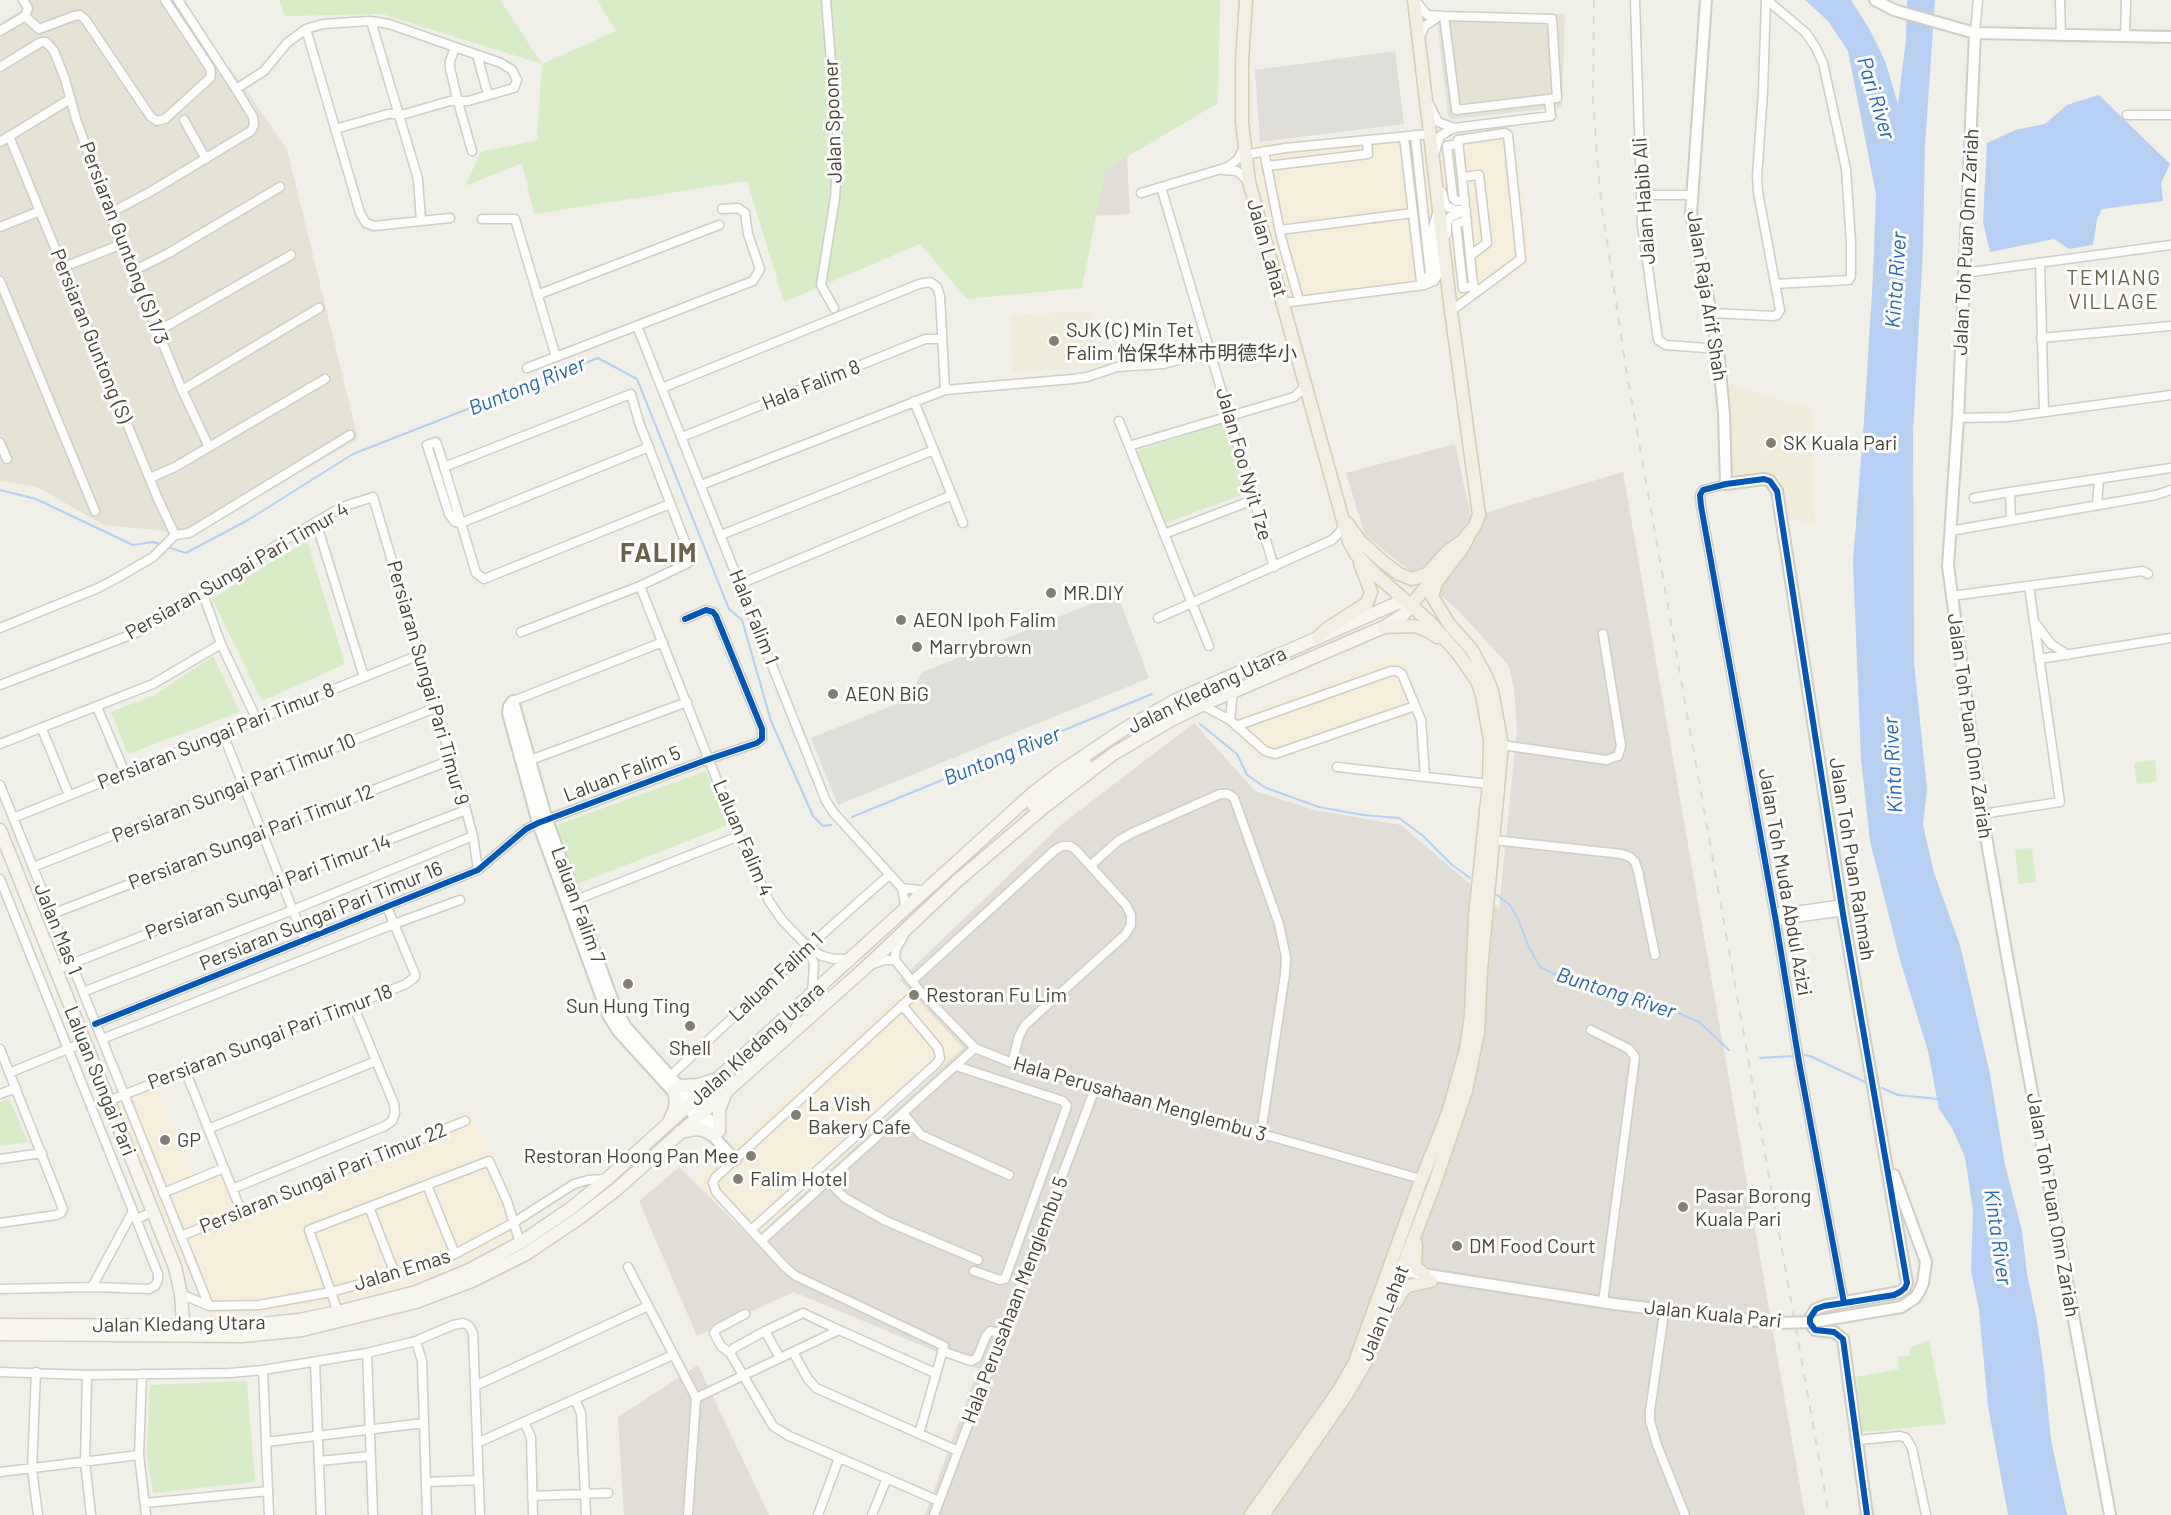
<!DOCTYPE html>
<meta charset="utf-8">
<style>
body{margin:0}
canvas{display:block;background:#f0efe8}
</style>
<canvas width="2171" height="1515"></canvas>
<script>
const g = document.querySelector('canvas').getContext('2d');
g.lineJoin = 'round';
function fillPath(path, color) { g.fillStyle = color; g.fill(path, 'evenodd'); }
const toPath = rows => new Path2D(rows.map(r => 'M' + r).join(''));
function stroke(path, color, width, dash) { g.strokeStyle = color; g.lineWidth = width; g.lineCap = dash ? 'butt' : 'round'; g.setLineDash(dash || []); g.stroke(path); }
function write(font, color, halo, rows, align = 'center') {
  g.font = font + ' Barlow,"Noto Sans SC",sans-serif'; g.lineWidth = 6; g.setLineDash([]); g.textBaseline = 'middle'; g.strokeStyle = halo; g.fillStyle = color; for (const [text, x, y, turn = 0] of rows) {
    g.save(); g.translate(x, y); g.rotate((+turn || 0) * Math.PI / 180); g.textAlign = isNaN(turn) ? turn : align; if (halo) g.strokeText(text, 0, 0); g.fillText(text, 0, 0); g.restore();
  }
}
const residential = toPath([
 [16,0,169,0,219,74,230,67,287,149,358,439,187,538,156,530,104,525,37,487,0,481,0,23,23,9],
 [1452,11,1565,14,1562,107,1452,119,1448,116,1436,13]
]);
const commercial = toPath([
 [1512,125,1532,262,1444,321,1438,284,1290,309,1251,144],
 [1401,655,1421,711,1263,762,1223,722],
 [908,988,964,1047,753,1240,694,1181],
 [154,1079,195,1177,224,1166,241,1208,470,1112,524,1229,420,1282,326,1304,207,1318,113,1093]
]);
const industrial = toPath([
 [1124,101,1130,214,1091,216],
 [1455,444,1471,517,1623,472,1805,1515,925,1515,978,1369,794,1292,697,1336,639,1201,679,1167,753,1240,963,1048,900,980,1062,824,1194,723,1255,791,1314,810,1401,825,1499,909,1517,729,1514,688,1509,666,1456,608,1365,535,1346,473],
 [698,1365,769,1515,624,1515,618,1417]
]);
const education = toPath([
 [1092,311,1100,367,1012,372,1010,315],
 [1729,384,1813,409,1815,523,1788,520,1779,476,1729,477]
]);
const green = toPath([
 [279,0,500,0,542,64,616,31,597,0,1220,0,1218,103,1105,170,1082,288,967,299,920,244,784,302,747,181,534,214,522,163,465,186,481,152,537,140,542,64,382,14,285,16],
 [1225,422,1247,493,1165,523,1136,451],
 [307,540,345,664,262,701,212,599],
 [213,656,240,712,128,754,111,712,155,695],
 [2155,760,2157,781,2137,784,2134,763],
 [706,771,728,825,575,885,560,844,557,825],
 [2032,848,2036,882,2019,884,2015,850],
 [9,1099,28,1142,0,1146,0,1102],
 [1929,1340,1946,1424,1863,1432,1856,1377,1899,1369,1897,1357,1910,1355,1909,1348],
 [247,1381,255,1482,153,1493,147,1454,150,1385]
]);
const parking = toPath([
 [1395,51,1404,124,1260,142,1255,70],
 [1117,593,1149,678,838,805,811,738,911,698,921,673]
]);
const water = toPath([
 [1805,0,1851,0,1870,30,1885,61,1898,104,1906,39,1907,0,1935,0,1925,146,1923,248,1913,433,1914,663,1927,789,1923,825,1934,873,1960,945,1990,1074,2005,1165,2022,1231,2027,1274,2037,1321,2044,1370,2051,1440,2067,1515,2008,1515,1988,1406,1979,1310,1971,1270,1973,1211,1965,1157,1952,1128,1939,1109,1928,1051,1900,960,1870,841,1861,759,1853,562,1864,420,1873,276,1876,194,1848,51,1828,21],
 [2099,95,2170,164,2161,183,2163,201,2102,209,2097,220,2093,245,2069,249,2054,239,1990,252,1983,222,1987,143,2015,130,2045,124,2067,105]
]);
const stream = toPath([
 [0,490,36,499,133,545,153,542,162,545],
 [167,547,186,553,248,520,353,454,598,358,637,379,729,609,742,620,771,721,813,816,823,826,831,825],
 [1200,724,1237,754,1247,775,1266,788,1319,807,1363,815,1399,818,1422,835,1451,864,1470,878],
 [852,817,1152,694],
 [1497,895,1510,905,1517,917,1529,947,1540,967,1567,980,1605,986,1649,1000,1699,1022,1729,1050],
 [1805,1055,1810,1056,1865,1082],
 [1760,1058,1793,1056],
 [1882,1088,1898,1095,1938,1099]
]);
const minor = toPath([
 [23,0,28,8,25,16,39,29,74,16,80,15,85,19,144,107,151,117,157,121,165,119,210,78,211,74,210,68,165,0],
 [826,0,838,147,835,198,821,285,834,308],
 [1415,0,1427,15,1444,16],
 [1635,0,1642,224,1658,340,1666,345,1718,349],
 [1767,0,1806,33,1816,48,1823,63,1846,169,1851,242,1851,276,1849,280,1775,284],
 [2060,0,2061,36],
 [1444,16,1552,19,1557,98,1456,110,1444,16],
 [371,21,418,179,421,221],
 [306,29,360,213,366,223,374,226,450,218],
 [0,31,25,16],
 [1975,33,1978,0],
 [2125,37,2126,0],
 [1419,38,1425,26,1438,17],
 [455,48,450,61,450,68,458,102,472,151],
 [477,55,488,95],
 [0,67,41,42,46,42,54,51,65,79,76,119,113,222,182,390,209,447],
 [236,89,264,71,287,43,306,29,323,24,353,22,371,21,389,24,501,63,512,70,517,80,514,88,468,101,450,101,405,114,388,114,335,129],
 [1429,104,1438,122,1454,128],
 [2127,115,2171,115],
 [184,120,206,159],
 [1415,135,1430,274,1428,277,1421,278],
 [9,136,158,499,175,535],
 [1404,137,1421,282],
 [0,142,70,99],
 [1458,144,1447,146,1453,198,1456,201,1465,200],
 [1264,151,1281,237,1299,300],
 [1435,152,1440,136,1454,128,1551,116,1549,101],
 [1244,155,1285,148,1430,134],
 [1267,166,1368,154,1367,140],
 [1224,170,1237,171,1248,181],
 [1462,177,1479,175,1487,243,1471,255],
 [1161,187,1274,567],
 [1442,192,1445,204,1448,207,1455,210,1466,210,1450,217,1447,223,1447,234],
 [1141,193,1228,167,1238,159,1244,147],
 [1642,195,1692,195],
 [110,213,150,192,251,131,254,125,253,117,236,89,178,0],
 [482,219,515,219,556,357],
 [1467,220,1456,224,1463,288,1474,286],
 [0,227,40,211],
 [1280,230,1413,213],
 [2040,263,2044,412],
 [64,267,122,244],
 [133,271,167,254,280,187],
 [1964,273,2171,245],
 [0,281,95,511],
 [537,295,719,225],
 [1283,303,1424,285,1434,281,1438,274,1433,227,1437,214],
 [1451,311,1521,259,1508,135,1505,133,1458,140,1474,293],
 [1712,313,1772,316,1777,315,1780,310,1758,192,1757,176,1763,92,1766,0],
 [637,326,826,801,833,812,902,888,906,909],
 [158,331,291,255],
 [2041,338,2171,326],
 [527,368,753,281,760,269,748,234,745,213,738,208,722,209],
 [662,388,919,284,930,282,937,287,940,296,945,390],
 [182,390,319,308],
 [914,401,963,523],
 [1958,418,2008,417,2171,395],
 [1119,421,1209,646],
 [682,437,925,339,942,339],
 [0,443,7,459],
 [1129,446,1294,397,1306,386],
 [649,447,461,523,455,522,449,514,427,445,436,442,440,453,453,497,461,523,476,573,484,579,670,504],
 [444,467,631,394,639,422,689,552,688,563,640,586,521,632],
 [150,478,175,467,325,379],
 [1726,484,1703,490,1700,495,1701,506,1776,922,1799,1062,1844,1303],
 [701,485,945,390,1073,379,1087,377,1117,367,1164,364,1210,351],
 [2010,492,2171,468],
 [1974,498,2010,492,2011,520],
 [2097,505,2099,480],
 [316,522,364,677],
 [1950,531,2156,495,2171,490],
 [1164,534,1253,500],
 [175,535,189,533,199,527,350,435],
 [721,535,934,450],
 [740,584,952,495],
 [640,586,739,836,769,901,782,920,808,947,822,956,834,959,851,959],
 [203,594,221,644,257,720],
 [1951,596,2143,571,2148,574],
 [1158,618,1332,540,1340,532,1344,524],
 [2036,624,2051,644,2068,655],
 [0,628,98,588,117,578,153,557,175,535],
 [2039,659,2171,638],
 [0,685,138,632,203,594,283,541,342,507,373,497,466,810,473,836,478,870],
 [513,701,663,642],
 [1202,705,1230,720,1265,751,1275,754,1415,706],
 [97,707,125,773],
 [1230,720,1233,691],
 [1236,726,1391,671,1397,671,1402,674,1404,679,1421,720,1425,777],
 [42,729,69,795],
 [223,734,305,941],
 [0,744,153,684,221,644],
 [1502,745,1606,760,1618,756,1621,746,1603,634],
 [525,762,687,702],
 [1337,767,1489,784],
 [0,785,209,1306],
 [1982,814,2060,802,2029,586],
 [13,818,419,655],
 [1494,840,1622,854,1630,857,1635,862,1638,871,1655,955],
 [1091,865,1118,841,1132,833,1220,794,1228,794,1234,798,1279,924,1286,957,1285,974,1261,1133],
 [33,867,435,708],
 [0,879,133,1211,92,1287,0,1289],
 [902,888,927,891],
 [573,901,739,836],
 [1775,912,1788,912,1837,905,1841,901],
 [52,914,451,760],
 [1776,922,1781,920,1837,912,1843,914],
 [808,947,814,964,812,993],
 [895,960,919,990,975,1048,1012,1063,1421,1179],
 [895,960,896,949,903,937],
 [873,964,884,960,895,960],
 [56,970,281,881,466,810],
 [912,981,1055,850,1062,846,1070,846,1076,850,1126,905,1131,915,1131,925,1125,935,1025,1025,1019,1036,1012,1063],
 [919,990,715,1178,713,1183,716,1192,786,1268,796,1276,944,1346,919,1434],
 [83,992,293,910,473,836],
 [95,1024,478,870,526,829,538,823,709,759,757,743,762,739,762,729,716,616,713,612,706,610,685,619],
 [1591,1030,1629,1049,1635,1057,1603,1302],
 [102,1039,394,924,460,900],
 [0,1049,63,1209,61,1213,56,1215,0,1223],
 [956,1066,1063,1101,1067,1106,1005,1279,1000,1280,974,1271],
 [185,1070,241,1211],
 [9,1073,85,1042],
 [667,1079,808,947,889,875],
 [0,1094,16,1088],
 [108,1101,406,984,415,977,415,974,387,907],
 [903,1113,921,1135,1009,1175],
 [208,1129,376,1061],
 [0,1159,42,1153],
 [828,1181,845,1198,886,1221,978,1260],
 [427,1185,455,1254],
 [232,1189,385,1126,392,1121,395,1113,394,1104,353,1005],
 [163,1193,224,1168],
 [369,1207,395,1274],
 [137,1219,152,1212],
 [751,1230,937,1063,940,1058,938,1048,902,1005],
 [181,1236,465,1121],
 [761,1241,975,1048],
 [628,1267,696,1398,688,1515],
 [92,1287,149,1289,155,1286,158,1280,158,1274,133,1211],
 [181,1294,209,1306,259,1305,331,1292,430,1265,455,1254,513,1223,574,1184,588,1180,607,1179],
 [338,1312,309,1230,489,1161,507,1201,520,1243],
 [745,1314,717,1329,714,1333,721,1346,730,1353,773,1426,789,1436,939,1501],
 [1663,1320,1650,1411,1650,1421,1657,1445,1685,1515],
 [765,1331,780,1358],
 [416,1341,422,1361,427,1515],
 [942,1351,971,1361,977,1358,986,1336,990,1331,1002,1333],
 [793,1352,808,1379,816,1388,958,1451],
 [367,1353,373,1515],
 [730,1353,734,1348,765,1331,803,1313,839,1330],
 [315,1362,321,1515],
 [263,1370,269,1515],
 [0,1372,87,1375,230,1373,263,1370,367,1353,416,1341,453,1325,463,1323,469,1326,473,1333,480,1515],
 [36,1372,32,1469,38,1515],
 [142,1374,139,1455,146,1515],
 [87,1375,85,1462,91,1515],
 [475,1386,648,1306],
 [696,1398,839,1330,935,1373],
 [575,1399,581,1413,586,1515],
 [524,1422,531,1437,533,1515],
 [1858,1440,1900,1436,1906,1438,1912,1448,1926,1515],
 [266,1442,424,1423],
 [477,1443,673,1355],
 [319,1461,371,1456],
 [0,1472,139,1455],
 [426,1482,479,1480],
 [532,1496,608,1493],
 [145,1503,268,1491],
 [818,1515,839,1458],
 [872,1515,887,1478],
 [934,1515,1096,1086]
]);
const tertiary = toPath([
 [1706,0,1691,214,1718,349,1724,414,1726,484,1764,479,1770,481,1777,491,1843,914,1907,1283,1905,1288,1900,1292,1824,1306,1816,1309,1810,1318,1810,1323,1815,1330,1834,1332,1843,1339,1867,1515],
 [1875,0,1894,10,1975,33,1958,418,1948,566,1982,814,2008,962,2110,1515],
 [1975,33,2171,37],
 [513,701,509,706,508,713,538,823,608,1015,618,1031,735,1160],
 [513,701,547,820,616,1010,626,1027,719,1131],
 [1894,1175,1926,1262],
 [1401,1273,1410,1272,1614,1304]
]);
const secondary = toPath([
 [1033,805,1086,765],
 [0,830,175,1267,181,1294,184,1335],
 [680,1086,698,1085,714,1080],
 [669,1122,675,1108,676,1100,674,1091],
 [719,1131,719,1110,726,1092],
 [680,1132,696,1129,703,1130,713,1135],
 [0,1325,242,1326,299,1320,338,1312,416,1292,467,1271,520,1243,570,1209,607,1179,1032,794,1059,773,1126,728,1176,700,1404,600],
 [0,1334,242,1336,302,1330,416,1302,472,1281,526,1254,578,1219,617,1189,865,968,957,881,1044,807,1113,754,1173,719,1202,705,1384,627,1403,615,1411,605]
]);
const primary = toPath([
 [1246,0,1242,61,1242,122,1249,182,1349,542,1356,554,1375,574,1431,623,1459,655,1477,681,1482,695,1490,740,1489,784,1475,916,1471,1015,1466,1050,1448,1113,1420,1183,1356,1359],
 [1414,0,1451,311,1479,515,1475,526,1464,539],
 [1347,523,1361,542,1382,561,1399,574,1412,579,1427,574,1447,552,1461,542],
 [1411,605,1435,576],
 [1384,627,1415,626,1428,631,1437,637],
 [1318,637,1328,628,1367,603,1371,592,1360,563],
 [1416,1244,1415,1264,1416,1268,1424,1274],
 [1396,1302,1403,1290,1408,1286,1431,1281],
 [1251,1515,1339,1390,1361,1352],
 [1263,1515,1347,1394,1367,1360,1434,1185,1466,1091,1478,1032,1481,970,1502,745,1492,691,1486,676,1472,650,1449,624,1432,596,1436,583,1463,547,1470,533]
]);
const rail = toPath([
 [1594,0,1593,99,1597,156,1601,201,1626,369,1829,1515]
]);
const tertiaryBridge = toPath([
 [1614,1304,1776,1323,1813,1322,1901,1307,1915,1298,1919,1292,1923,1283,1926,1262]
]);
const cycleway = toPath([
 [95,1024,478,870,526,829,538,823,709,759,757,743,762,739,762,729,716,616,713,612,706,610,685,619],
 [1844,1303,1799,1062,1776,922,1701,506,1700,495,1703,490,1726,484,1764,479,1770,481,1777,491,1843,914,1907,1283,1905,1288,1900,1292,1894,1295,1844,1303,1824,1306,1816,1309,1810,1318,1810,1323,1815,1330,1834,1332,1843,1339,1867,1515]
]);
const markers = [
 [1054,341,6,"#827f73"],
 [1771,443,6,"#827f73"],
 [1051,593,6,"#827f73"],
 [901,620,6,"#827f73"],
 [917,647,6,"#827f73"],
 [833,694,6,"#827f73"],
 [628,984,6,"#827f73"],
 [914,995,6,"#827f73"],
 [690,1026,6,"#827f73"],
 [796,1115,6,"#827f73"],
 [165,1140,6,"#827f73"],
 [751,1156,6,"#827f73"],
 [738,1179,6,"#827f73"],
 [1683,1207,6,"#827f73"],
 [1457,1246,6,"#827f73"]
];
const streetNames = [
 ["Jalan Spooner",833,121,-92],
 ["Jalan Habib Ali",1644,201,-94],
 ["Jalan Toh Puan Onn Zariah",1966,242,-87],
 ["Persiaran Guntong (S) 1/3",124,243,69],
 ["Jalan Lahat",1267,248,74],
 ["Jalan Raja Arif Shah",1707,296,81],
 ["Persiaran Guntong (S)",91,336,68],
 ["Hala Falim 8",811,385,-22],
 ["Jalan Foo Nyit Tze",1244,464,74],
 ["Persiaran Sungai Pari Timur 4",237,571,-30],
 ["Hala Falim 1",754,617,68],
 ["Persiaran Sungai Pari Timur 9",428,683,74],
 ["Jalan Kledang Utara",1207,690,-26],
 ["Jalan Toh Puan Onn Zariah",1970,726,82],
 ["Persiaran Sungai Pari Timur 8",216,736,-22],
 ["Laluan Falim 5",622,774,-21],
 ["Persiaran Sungai Pari Timur 10",234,788,-22],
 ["Persiaran Sungai Pari Timur 12",251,837,-21],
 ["Laluan Falim 4",743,838,67],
 ["Jalan Toh Puan Rahmah",1852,859,81],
 ["Jalan Toh Muda Abdul Azizi",1785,882,80],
 ["Persiaran Sungai Pari Timur 14",268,887,-21],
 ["Laluan Falim 7",578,905,70],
 ["Persiaran Sungai Pari Timur 16",321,916,-22],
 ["Jalan Mas 1",58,929,68],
 ["Laluan Falim 1",776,977,-43],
 ["Persiaran Sungai Pari Timur 18",270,1037,-21],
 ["Jalan Kledang Utara",757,1044,-42],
 ["Laluan Sungai Pari",100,1081,68],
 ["Hala Perusahaan Menglembu 3",1140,1099,16],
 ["Persiaran Sungai Pari Timur 22",323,1178,-22],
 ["Jalan Toh Puan Onn Zariah",2053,1205,80],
 ["Jalan Emas",402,1270,-17],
 ["Hala Perusahaan Menglembu 5",1015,1300,-69],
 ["Jalan Lahat",1384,1313,-68],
 ["Jalan Kuala Pari",1713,1314,6],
 ["Jalan Kledang Utara",179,1324,-1]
];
const poiNames = [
 ["SJK (C) Min Tet",1066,330],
 ["Falim 怡保华林市明德华小",1066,353],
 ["SK Kuala Pari",1783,443],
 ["MR.DIY",1063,593],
 ["AEON Ipoh Falim",913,620],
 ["Marrybrown",929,647],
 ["AEON BiG",845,694],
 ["Restoran Fu Lim",926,995],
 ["Sun Hung Ting",628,1006,"center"],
 ["Shell",690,1048,"center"],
 ["La Vish",808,1104],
 ["Bakery Cafe",808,1127],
 ["GP",177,1140],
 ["Restoran Hoong Pan Mee",739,1156,"right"],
 ["Falim Hotel",750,1179],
 ["Pasar Borong",1695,1196],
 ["Kuala Pari",1695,1219],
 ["DM Food Court",1469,1246]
];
const waterNames = [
 ["Pari River",1876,98,73],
 ["Kinta River",1896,280,-86],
 ["Buntong River",527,386,-22],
 ["Buntong River",1002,756,-22],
 ["Kinta River",1893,765,-93],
 ["Buntong River",1616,993,18],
 ["Kinta River",1998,1237,82]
];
const neighbourhoodNames = [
 ["TEMIANG",2114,278],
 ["VILLAGE",2114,302]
];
const districtNames = [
 ["FALIM",659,553]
];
fillPath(residential, '#e5e3d5');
fillPath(commercial, '#f4eeda');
fillPath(industrial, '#e0ded6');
fillPath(education, '#efecda');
fillPath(green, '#d8edc6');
fillPath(parking, '#dfded8');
fillPath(water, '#b5d0f2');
stroke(stream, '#b5d0f2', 2);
stroke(minor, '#cecdc6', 11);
stroke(tertiary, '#cecdc6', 14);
stroke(secondary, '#d0cebf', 15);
stroke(primary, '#d4d0b4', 15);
stroke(minor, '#fdfdfc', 8);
stroke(tertiary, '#fdfdfc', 10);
stroke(secondary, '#f6f5ee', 12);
stroke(primary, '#f1efe3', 12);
stroke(rail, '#d9d9d8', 2, [8, 8]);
stroke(tertiaryBridge, '#cecdc6', 14, []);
stroke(tertiaryBridge, '#fdfdfc', 10);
stroke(cycleway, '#0057b8', 6);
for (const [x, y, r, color] of markers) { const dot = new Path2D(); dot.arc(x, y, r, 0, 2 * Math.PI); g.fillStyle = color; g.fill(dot); stroke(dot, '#fff', 2); }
write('20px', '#474334', '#fff', streetNames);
write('20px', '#474334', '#fff', poiNames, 'left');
write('italic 21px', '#2564bc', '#fff', waterNames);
g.letterSpacing = '1.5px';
write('21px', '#6b634a', '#fff', neighbourhoodNames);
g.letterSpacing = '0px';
g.letterSpacing = '1.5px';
write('bold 26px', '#6b634a', '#fff', districtNames);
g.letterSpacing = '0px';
</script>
